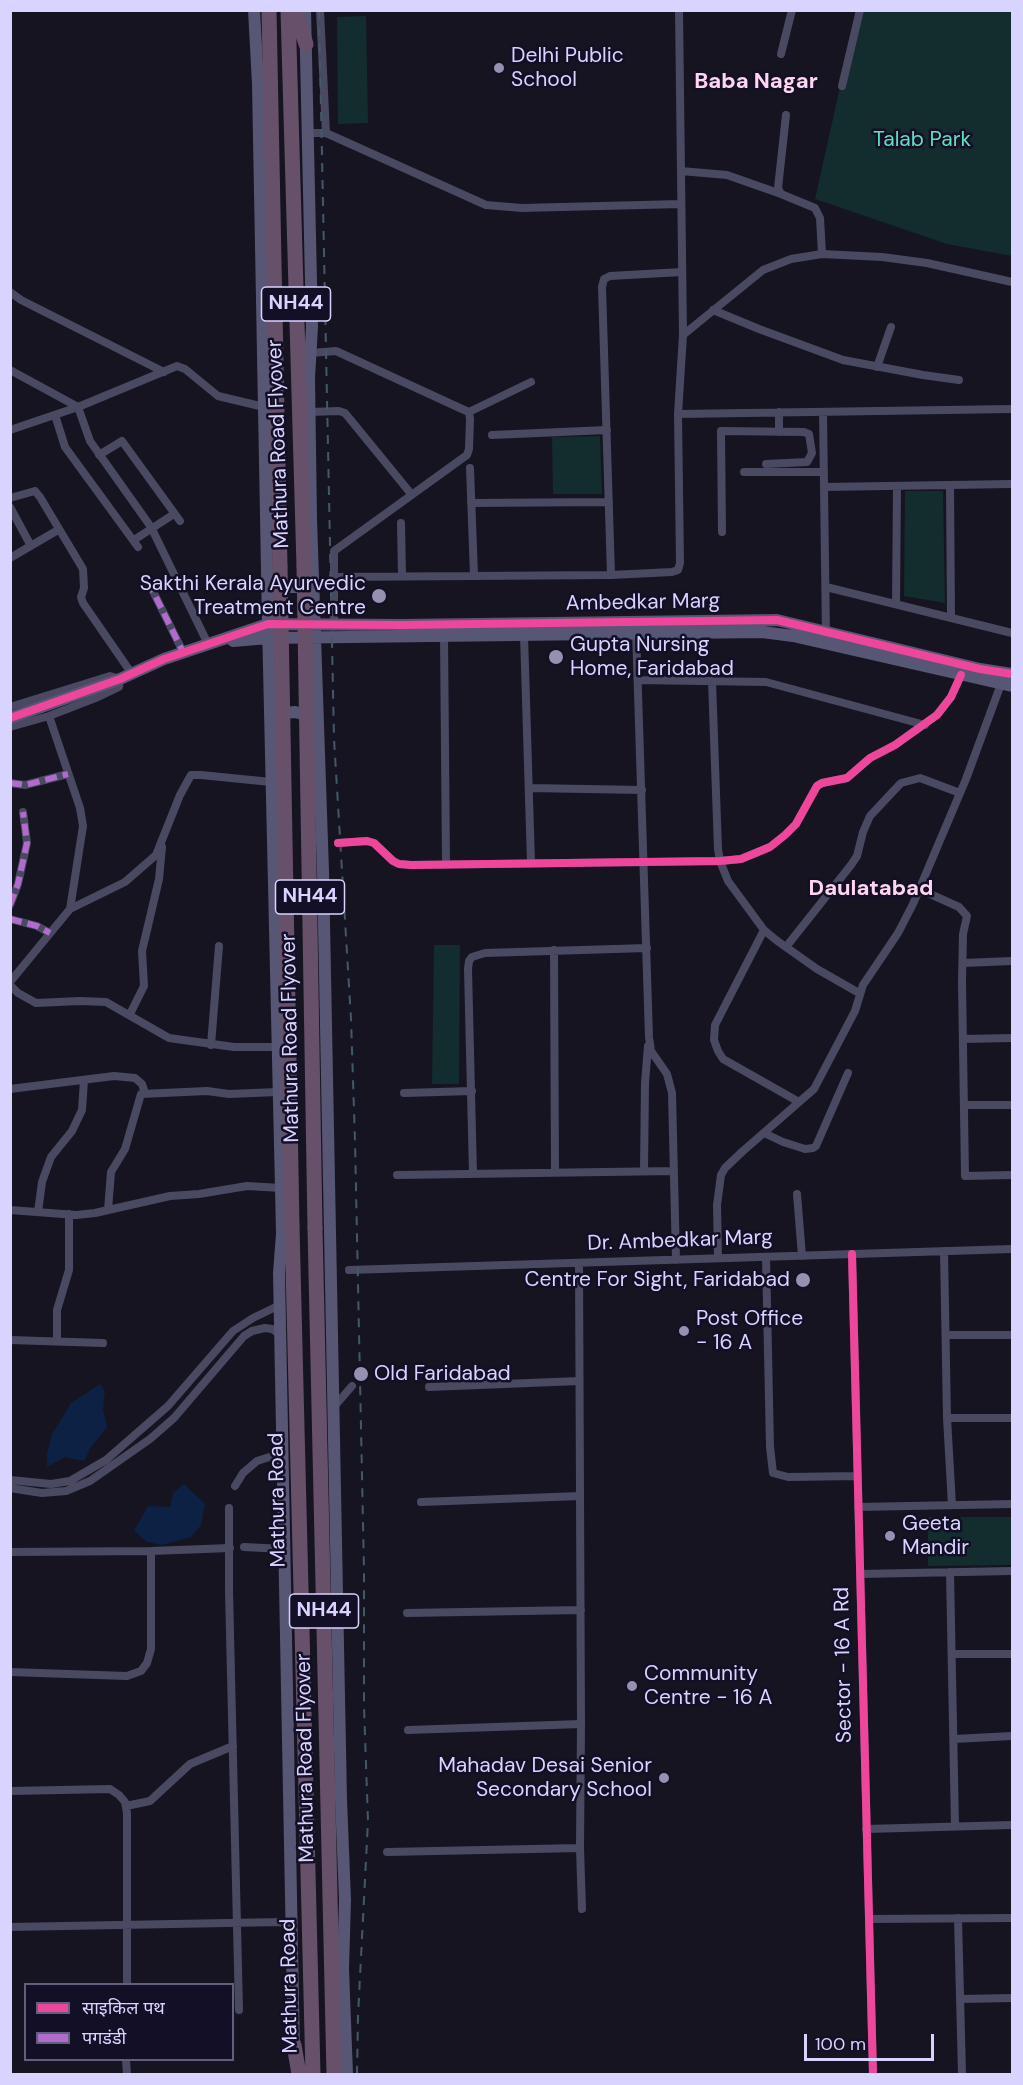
<!DOCTYPE html>
<meta charset="utf-8">
<style>
body{margin:0}
#map{position:relative;width:1023px;height:2085px;overflow:hidden;background:#161421;font-family:"DM Sans","Noto Sans Devanagari",sans-serif}
canvas{display:block}
.frame{position:absolute;inset:0;border:12px solid #d9d4ff;pointer-events:none}
.legend{position:absolute;left:24px;top:1983px;width:210px;height:78px;box-sizing:border-box;background:#130f26;border:2px solid #625e7d;margin:0;padding:8px 10px;list-style:none;font-size:18px;color:#d9d4ff}
.legend li{display:flex;align-items:center;gap:12px;height:30px}
.legend b{width:30px;border:2px solid #625e7d}
.scale{position:absolute;left:804px;top:2034px;width:130px;height:27px;box-sizing:border-box;border:3px solid #d9d4ff;border-top:0;padding-left:8px;font-size:18px;line-height:21px;white-space:nowrap;color:#d9d4ff;-webkit-text-stroke:4px #130f26;paint-order:stroke}
</style>
<div id="map">
<canvas width="1023" height="2085"></canvas>
<div class="frame"></div>
<ul class="legend">
<li><b style="height:8px;background:#ed469a"></b>साइकिल पथ</li>
<li><b style="height:8px;background:#b06ccc"></b>पगडंडी</li>
</ul>
<div class="scale">100 m</div>
</div>
<script>
const g = document.querySelector('canvas').getContext('2d');
g.lineJoin = 'round';
function fillPath(path, color) { g.fillStyle = color; g.fill(path, 'evenodd'); }
const toPath = rows => new Path2D(rows.map(r => 'M' + r).join(''));
function stroke(path, color, width, dash) { g.strokeStyle = color; g.lineWidth = width; g.lineCap = dash ? 'butt' : 'round'; g.setLineDash(dash || []); g.stroke(path); }
function write(font, color, halo, rows, align = 'center') {
  g.font = font + ' "DM Sans",sans-serif'; g.lineWidth = 5; g.setLineDash([]); g.textBaseline = 'middle'; g.strokeStyle = halo; g.fillStyle = color; for (const [text, x, y, turn = 0] of rows) {
    g.save(); g.translate(x, y); g.rotate((+turn || 0) * Math.PI / 180); g.textAlign = isNaN(turn) ? turn : align; if (halo) g.strokeText(text, 0, 0); g.fillText(text, 0, 0); g.restore();
  }
}
const green = toPath([
 [857,11,1012,11,1012,256,947,244,815,199],
 [366,16,368,123,338,124,337,17],
 [600,436,602,494,553,494,552,437],
 [905,491,943,491,945,603,904,596],
 [434,945,460,945,459,1084,432,1084],
 [928,1517,1012,1517,1012,1565,928,1566]
]);
const water = toPath([
 [100,1384,105,1391,103,1409,107,1427,91,1447,84,1461,65,1457,47,1467,47,1453,52,1434,71,1403],
 [184,1484,205,1504,201,1525,191,1537,162,1545,147,1542,134,1531,148,1506,170,1507,173,1493]
]);
const street = toPath([
 [320,10,326,133],
 [781,54,792,10],
 [842,86,860,10],
 [786,115,778,188,781,194,815,208,820,218,822,254],
 [308,133,326,133,486,205,522,208,681,204],
 [681,171,727,175,781,194],
 [10,292,21,300,164,372],
 [713,310,759,329,843,360,923,375,959,380],
 [683,335,763,270,791,259,822,254,882,257,927,263,1012,282],
 [311,353,336,351,462,409,469,412,470,419,469,449,467,455,334,551,334,624],
 [877,367,891,327],
 [10,370,78,407,90,441,151,527,208,644],
 [310,412,339,411,345,413,412,495],
 [469,412,531,382],
 [779,412,779,432],
 [823,412,826,636],
 [678,414,1012,409],
 [55,415,65,447,138,547],
 [10,430,78,407,177,366,185,369,218,396,264,407],
 [492,435,607,430],
 [99,455,122,441,180,521],
 [470,468,474,575],
 [744,472,824,472],
 [950,485,951,618],
 [824,487,1012,484],
 [10,498,35,491,40,497,83,569,84,588,81,597,83,603,132,674],
 [471,503,609,502],
 [10,507,31,546],
 [401,523,402,576],
 [722,532,721,431,804,432,809,434,812,453,807,462,766,464],
 [134,540,174,514],
 [10,558,58,530],
 [611,575,602,287,604,279,610,276,682,272],
 [333,577,611,575,672,572,678,570,680,563,678,414,683,335,679,10],
 [148,581,183,652],
 [826,587,1012,633],
 [896,604,897,486],
 [636,630,649,1037,651,1051,667,1074,672,1093,676,1260],
 [524,635,531,863],
 [444,636,446,864],
 [638,680,766,682,925,725],
 [712,681,718,849,720,861,728,881,764,930,776,940,817,969,859,993],
 [10,707,110,676,120,679,119,687,98,697,49,716,10,727],
 [49,716,80,808,83,826,70,909],
 [10,783,25,785,68,774],
 [529,788,642,790],
 [338,843,367,841,374,843,393,861,399,864,411,865,720,861,741,859,770,847,785,835,796,824,817,786,822,783,847,778,870,758,895,745,937,715,951,697,961,675],
 [919,889,959,907,967,916,963,934,962,982,965,1176,1012,1175],
 [10,905,18,884,27,843,23,812],
 [10,919,37,926,50,933],
 [764,930,715,1025,714,1040,718,1051,723,1059,799,1102],
 [786,947,851,865,857,856,863,832,870,816,901,783,920,778,960,793],
 [554,950,555,1172],
 [963,963,1012,961],
 [10,982,70,909,125,882,156,855,180,795,191,775,201,775,271,782],
 [10,985,18,993,36,1003,80,1001,106,1002,169,1038,234,1047,278,1047],
 [130,1014,144,986,142,951,159,879,162,847],
 [963,1039,1012,1038],
 [211,1045,219,946],
 [10,1089,114,1076,135,1078,142,1084,145,1093],
 [404,1093,472,1091],
 [964,1105,1012,1105],
 [764,1133,783,1142,805,1149,813,1148,816,1146,848,1073],
 [644,1171,645,1083,648,1046],
 [473,1174,468,969,469,961,472,957,485,953,647,948],
 [397,1175,674,1171],
 [797,1194,802,1256],
 [10,1210,76,1215,95,1213,170,1196,199,1194,247,1186,281,1188],
 [108,1210,111,1172,125,1149,141,1094,207,1091,229,1094,278,1092],
 [38,1212,42,1182,51,1157,72,1131,82,1110,84,1080],
 [944,1251,947,1418,952,1505],
 [852,1254,873,2074],
 [766,1257,770,1447,773,1473,788,1477,857,1476],
 [718,1258,717,1205,721,1175,725,1168,743,1151,814,1089,855,1011,863,985,898,933,913,904,966,779,1001,684],
 [579,1263,581,1724,580,1848,582,1909],
 [349,1270,1012,1249],
 [946,1335,1012,1335],
 [10,1340,103,1343],
 [57,1341,57,1310,69,1270,69,1214],
 [429,1387,579,1381],
 [333,1408,352,1386],
 [947,1418,1012,1418],
 [10,1480,51,1484,70,1481,106,1460,168,1406,233,1331,253,1318,280,1305],
 [235,1486,243,1473,257,1461,282,1453],
 [10,1488,42,1493,66,1491,90,1481,150,1439,174,1418,244,1336,252,1331,265,1328,272,1329,281,1335],
 [421,1502,580,1496],
 [858,1507,1012,1504],
 [229,1508,229,1591,239,2010],
 [244,1547,284,1549],
 [10,1552,151,1551,230,1548],
 [950,1572,955,1826],
 [860,1574,1012,1571],
 [407,1613,581,1610],
 [953,1654,1012,1654],
 [10,1672,127,1676,141,1671,147,1663,151,1649,151,1551],
 [408,1730,581,1724],
 [954,1739,1012,1736],
 [10,1791,110,1789,119,1795,125,1802,127,1813,127,1984],
 [126,1806,150,1801,190,1764,233,1746],
 [866,1829,1012,1825],
 [387,1852,580,1848],
 [958,1918,962,2074],
 [869,1919,1012,1918],
 [10,1927,282,1922,292,1925],
 [960,1999,1012,1998],
 [126,2060,127,2074]
]);
const secondary = toPath([
 [254,10,258,84,268,624,281,1188,282,1234,279,1273,294,2052],
 [305,10,312,327,309,378,311,519,323,871,341,1799,345,1900,343,1969,347,2074],
 [274,580,286,587,296,587,307,583,309,579],
 [233,641,268,638,762,632,793,636,1012,686],
 [10,718,120,679,164,659,268,624,401,625,777,620,980,669,1012,674],
 [276,720,285,713,295,712,303,714,311,719]
]);
const highway = toPath([
 [269,10,280,566],
 [288,10,304,566],
 [295,10,306,44],
 [292,1226,313,2074],
 [315,1228,334,2074],
 [294,2045,299,2074]
]);
const rail = toPath([
 [319,10,334,739,351,1019,355,1141,364,1571,364,1707,368,1821,358,2016,357,2074]
]);
const highwayBridge = toPath([
 [280,566,292,1226],
 [304,566,315,1228]
]);
const quiet = toPath([
 [148,581,183,652],
 [10,783,25,785,68,774],
 [10,905,18,884,27,843,23,812],
 [10,919,37,926,50,933]
]);
const cycleway = toPath([
 [10,718,120,679,164,659,268,624,401,625,777,620,980,669,1012,674],
 [338,843,367,841,374,843,393,861,399,864,411,865,720,861,741,859,770,847,785,835,796,824,817,786,822,783,847,778,870,758,895,745,937,715,951,697,961,675],
 [852,1254,873,2074]
]);
const markers = [
 [499,68,6,"#9591b1"],
 [379,596,8,"#9591b1"],
 [556,657,8,"#9591b1"],
 [803,1280,8,"#9591b1"],
 [684,1331,6,"#9591b1"],
 [361,1374,8,"#9591b1"],
 [890,1536,6,"#9591b1"],
 [632,1686,6,"#9591b1"],
 [664,1778,6,"#9591b1"]
];
const shields = [
 [296,304,69],
 [310,897,69],
 [324,1611,69]
];
const shieldNames = [
 ["NH44",296,304],
 ["NH44",310,897],
 ["NH44",324,1611]
];
const poiNames = [
 ["Delhi Public",511,56],
 ["School",511,80],
 ["Sakthi Kerala Ayurvedic",366,584,"right"],
 ["Treatment Centre",366,608,"right"],
 ["Gupta Nursing",570,645],
 ["Home, Faridabad",570,669],
 ["Centre For Sight, Faridabad",790,1280,"right"],
 ["Post Office",696,1319],
 ["- 16 A",696,1343],
 ["Old Faridabad",374,1374],
 ["Geeta",902,1524],
 ["Mandir",902,1548],
 ["Community",644,1674],
 ["Centre - 16 A",644,1698],
 ["Mahadav Desai Senior",652,1766,"right"],
 ["Secondary School",652,1790,"right"]
];
const parkNames = [
 ["Talab Park",922,140]
];
const streetNames = [
 ["Mathura Road Flyover",279,444,-92],
 ["Ambedkar Marg",643,603,-1],
 ["Mathura Road Flyover",291,1038,-91],
 ["Dr. Ambedkar Marg",680,1241,-2],
 ["Mathura Road",278,1500,-91],
 ["Sector - 16 A Rd",844,1665,-91],
 ["Mathura Road Flyover",306,1758,-91],
 ["Mathura Road",290,1986,-91]
];
const neighbourhoodNames = [
 ["Baba Nagar",756,82],
 ["Daulatabad",871,889]
];
fillPath(green, '#132c2d');
fillPath(water, '#0d2144');
stroke(street, '#4a4962', 8);
stroke(secondary, '#575674', 12);
stroke(highway, '#67516a', 15);
stroke(rail, '#43596b', 2, [9, 8]);
stroke(highwayBridge, '#67516a', 15);
stroke(quiet, '#b06ccc', 6, [12, 6]);
stroke(cycleway, '#ed469a', 8);
for (const [x, y, r, color] of markers) { const dot = new Path2D(); dot.arc(x, y, r, 0, 2 * Math.PI); g.fillStyle = color; g.fill(dot); stroke(dot, '#130f26', 2); }
for (const [x, y, w] of shields) { const box = new Path2D(); box.roundRect(x - w / 2, y - 17, w, 34, 4.5); g.fillStyle = '#130f26'; g.fill(box); stroke(box, '#d9d4ff', 1.5); }
write('bold 20px', '#d9d4ff', null, shieldNames);
write('21px', '#d9d4ff', '#130f26', poiNames, 'left');
write('21px', '#5fe0c0', '#130f26', parkNames);
write('21px', '#d9d4ff', '#130f26', streetNames);
write('bold 22px', '#ffd6f0', '#130f26', neighbourhoodNames);
</script>
